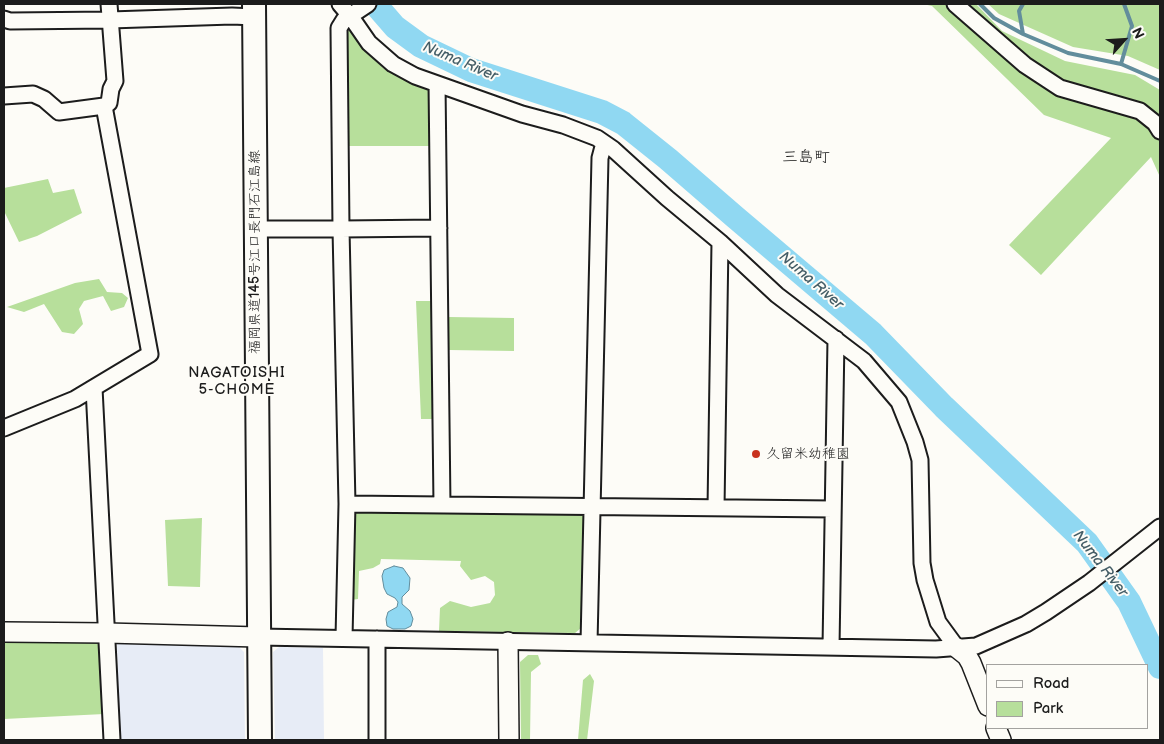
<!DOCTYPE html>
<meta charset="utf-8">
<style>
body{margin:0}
#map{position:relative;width:1164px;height:744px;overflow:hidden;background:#fdfcf7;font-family:"Balsamiq Sans",sans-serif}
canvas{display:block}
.frame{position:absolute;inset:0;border:5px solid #1c1c1c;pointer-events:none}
.legend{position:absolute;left:986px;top:664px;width:162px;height:65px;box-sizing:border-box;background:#fdfcf7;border:1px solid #a3a29f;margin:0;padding:6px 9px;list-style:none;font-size:15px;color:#1c1c1c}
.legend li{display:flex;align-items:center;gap:10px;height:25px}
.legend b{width:25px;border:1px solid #a3a29f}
.north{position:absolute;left:1099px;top:15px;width:50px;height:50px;-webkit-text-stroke:4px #fdfcf7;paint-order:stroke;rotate:64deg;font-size:14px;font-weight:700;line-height:20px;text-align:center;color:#1c1c1c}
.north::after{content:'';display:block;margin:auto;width:18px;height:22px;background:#1c1c1c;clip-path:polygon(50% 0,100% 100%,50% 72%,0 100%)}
</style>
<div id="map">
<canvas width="1164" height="744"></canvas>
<div class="frame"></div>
<ul class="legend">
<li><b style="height:6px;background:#fdfcf7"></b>Road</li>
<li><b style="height:14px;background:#b7df9b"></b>Park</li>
</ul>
<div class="north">N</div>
</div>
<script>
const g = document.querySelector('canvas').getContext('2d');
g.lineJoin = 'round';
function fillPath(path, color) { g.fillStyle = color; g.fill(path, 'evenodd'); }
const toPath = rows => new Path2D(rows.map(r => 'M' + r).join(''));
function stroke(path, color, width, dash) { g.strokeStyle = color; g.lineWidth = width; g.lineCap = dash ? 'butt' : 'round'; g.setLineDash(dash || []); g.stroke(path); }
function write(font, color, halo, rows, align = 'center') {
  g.font = font + ' "Balsamiq Sans","Klee One",sans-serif'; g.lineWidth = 4; g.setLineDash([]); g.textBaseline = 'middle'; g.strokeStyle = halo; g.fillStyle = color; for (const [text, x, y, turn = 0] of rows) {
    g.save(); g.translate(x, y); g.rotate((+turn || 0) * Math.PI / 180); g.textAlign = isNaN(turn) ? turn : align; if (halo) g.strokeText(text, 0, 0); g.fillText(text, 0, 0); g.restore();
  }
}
const built = toPath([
 [117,644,238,646,244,652,245,740,120,740],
 [279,647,323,648,324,740,275,740,273,652]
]);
const green = toPath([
 [923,4,976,4,1002,31,1065,61,1135,75,1160,90,1160,177,1151,157,1041,275,1009,245,1111,138,1044,115,932,6],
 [988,4,1160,4,1160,70,1128,56,1073,47,999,14],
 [347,30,352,32,366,50,383,68,401,78,425,84,429,87,431,94,431,146,346,146,344,33],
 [48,179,53,193,74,189,82,213,37,236,19,242,4,211,4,188],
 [99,279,107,292,122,293,128,298,124,307,111,311,103,296,84,301,79,309,83,324,74,334,62,332,44,304,24,312,7,307,75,283],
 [416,301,433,301,434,419,421,419],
 [449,317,514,318,514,351,449,350],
 [353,511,584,513,581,628,575,633,439,631,440,608,450,601,471,607,490,603,495,595,494,582,485,576,471,580,460,566,461,561,381,559,380,564,373,568,359,571,358,599,351,600],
 [202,518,200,587,168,586,165,520],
 [4,641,95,642,100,646,104,714,4,719],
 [528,655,538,655,541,664,531,672,530,740,521,740,520,662],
 [590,674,594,681,587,740,578,740,583,680]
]);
const water = toPath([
 [394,566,403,568,410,578,409,590,402,597,402,604,410,611,413,619,411,626,405,629,393,629,387,626,386,619,388,612,397,607,398,602,395,598,387,594,384,588,382,576,384,570,394,566]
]);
const stream = toPath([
 [980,4,994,18,1023,34,1068,53,1121,64,1160,81],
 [1023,34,1019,11,1023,4],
 [1121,64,1132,26,1124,4]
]);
const river = toPath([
 [375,4,395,27,421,46,471,70,602,112,623,123,668,159,735,217,873,334,944,407,1087,543,1129,602,1160,667]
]);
const minor = toPath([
 [340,4,351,17,369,43,393,64,415,76,522,114,563,125,597,138,613,149,667,198,720,242,777,295,864,361,899,402,915,442,920,460,922,563,925,580,938,622,957,648],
 [955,4,1025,65,1060,88,1140,111,1155,123,1160,131],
 [4,19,10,21,110,20,232,16,254,17],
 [437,84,442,505],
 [4,96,33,94,44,99,59,112,104,106,109,103,111,89,115,81,109,4],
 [255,229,341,229,439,228],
 [94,388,112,740],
 [4,428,75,399,150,354,104,106],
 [347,504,833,509],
 [716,508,720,242],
 [258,637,936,649,976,646,1026,624,1046,612,1089,583,1160,527],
 [344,638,347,504,341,229,339,28,344,20,368,4],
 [377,639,377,740],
 [589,643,600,158,604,143],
 [831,647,836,339]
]);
const tertiary = toPath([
 [4,632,107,633,258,637],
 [508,642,509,740],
 [957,648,967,656,971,663,988,706],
 [996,728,1001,740]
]);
const secondary = toPath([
 [254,4,260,740]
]);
const markers = [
 [756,454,5,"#c8321e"]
];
const streetNames = [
 ["福岡県道145号江口長門石江島線",255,252,-90]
];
const poiNames = [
 ["久留米幼稚園",766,454]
];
const waterNames = [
 ["Numa River",460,62,23],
 ["Numa River",811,281,41],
 ["Numa River",1100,564,52]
];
const neighbourhoodNames = [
 ["NAGATOISHI",237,373],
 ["5-CHOME",237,390]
];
const quarterNames = [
 ["三島町",806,158]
];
fillPath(built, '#e7ecf6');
fillPath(green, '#b7df9b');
fillPath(water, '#90d8f2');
stroke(water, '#628d9c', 1);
stroke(stream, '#628d9c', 4);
stroke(river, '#90d8f2', 24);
stroke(minor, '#1c1c1c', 19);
stroke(tertiary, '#1c1c1c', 22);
stroke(secondary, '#1c1c1c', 26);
stroke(minor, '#fdfcf7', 15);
stroke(tertiary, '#fdfcf7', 19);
stroke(secondary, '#fdfcf7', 22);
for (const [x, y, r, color] of markers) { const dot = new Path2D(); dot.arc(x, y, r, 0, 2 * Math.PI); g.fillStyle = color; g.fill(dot); stroke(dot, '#fdfcf7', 2); }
write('14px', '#1c1c1c', '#fdfcf7', streetNames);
write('14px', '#1c1c1c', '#fdfcf7', poiNames, 'left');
write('italic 15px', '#455e67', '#fdfcf7', waterNames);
g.letterSpacing = '1px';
write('15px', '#1c1c1c', '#fdfcf7', neighbourhoodNames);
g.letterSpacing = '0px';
write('16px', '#1c1c1c', '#fdfcf7', quarterNames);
</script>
